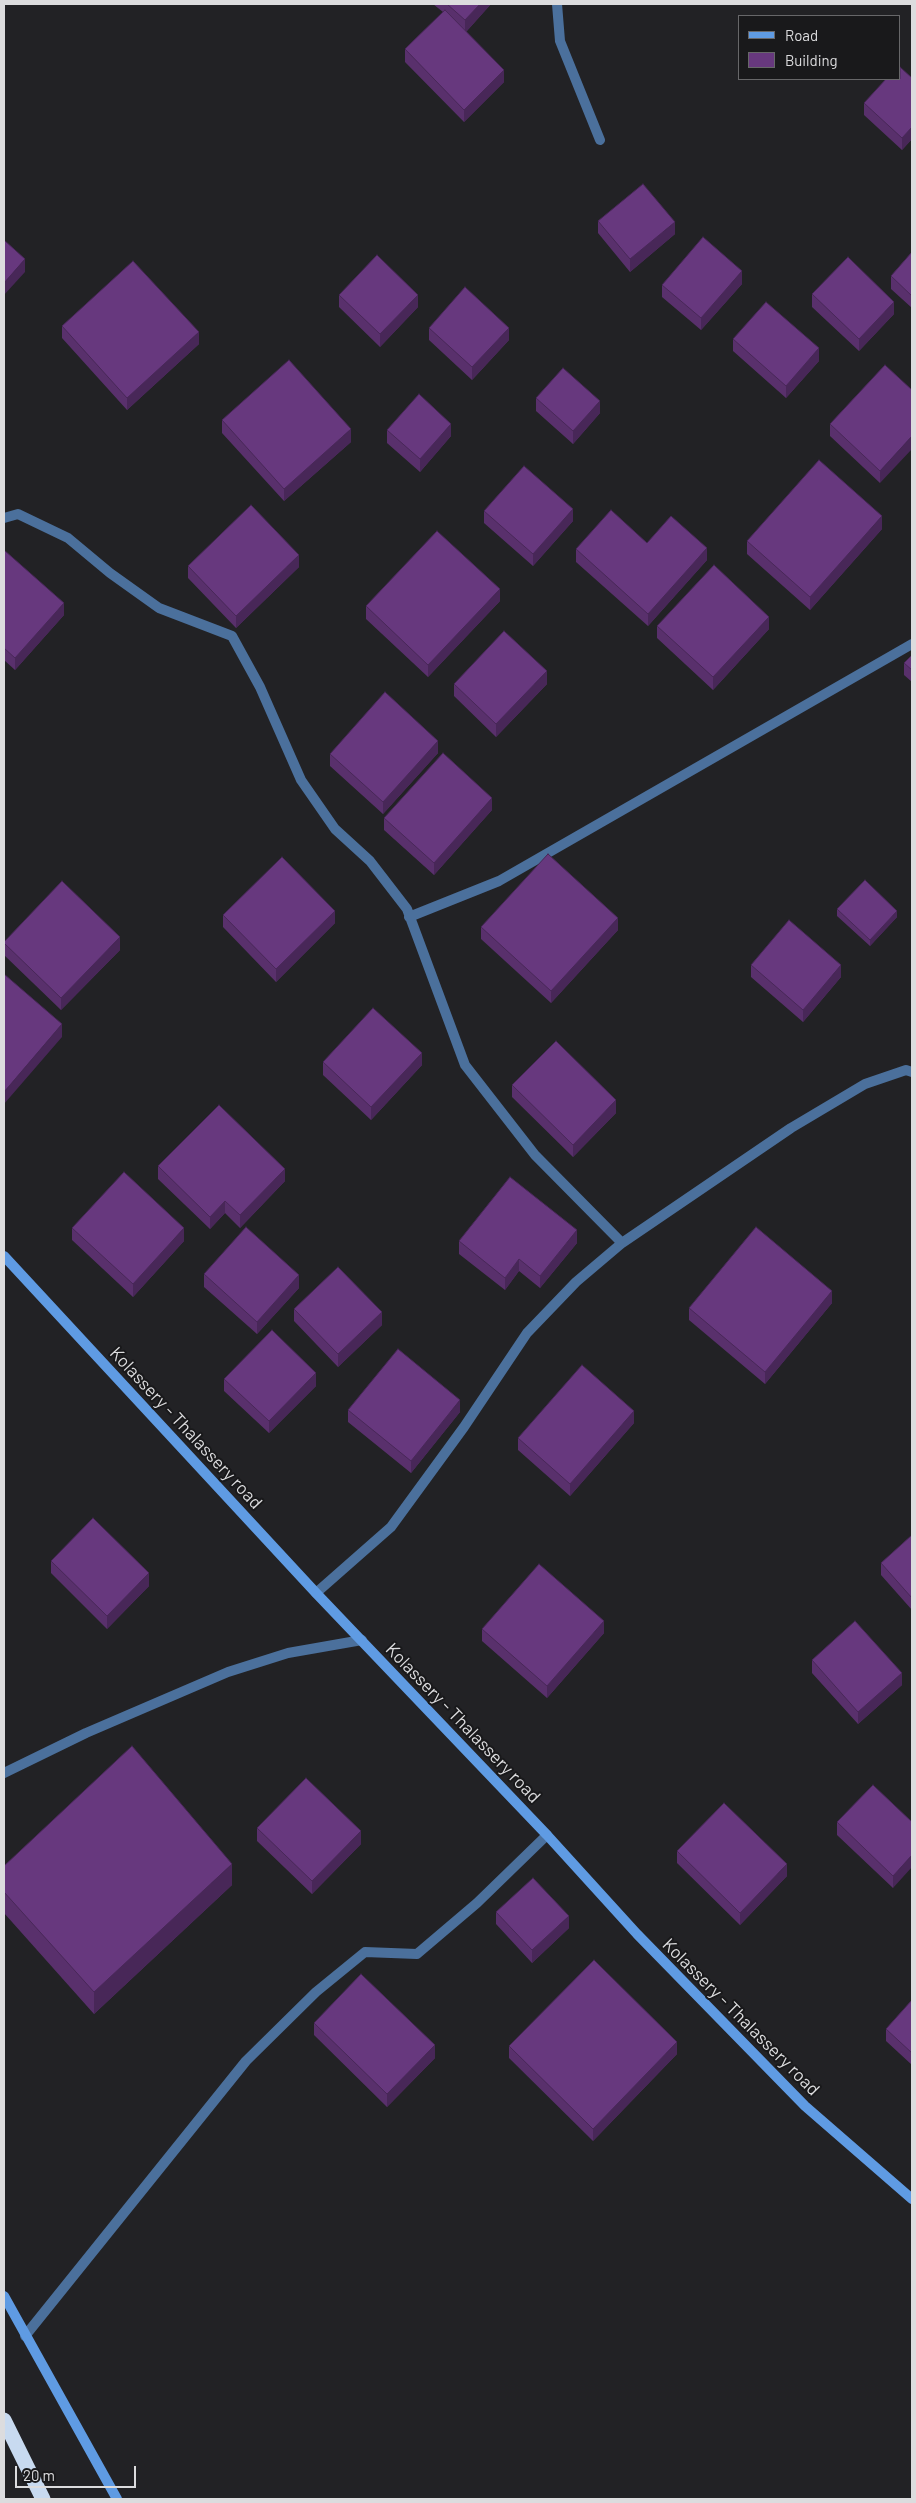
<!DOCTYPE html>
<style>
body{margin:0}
#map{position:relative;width:916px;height:2503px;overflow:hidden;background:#222225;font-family:Barlow,sans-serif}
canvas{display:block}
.frame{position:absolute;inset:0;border:5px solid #dcdcde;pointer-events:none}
.legend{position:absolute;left:738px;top:15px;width:162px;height:65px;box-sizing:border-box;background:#19191b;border:1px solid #676769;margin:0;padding:6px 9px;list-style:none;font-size:15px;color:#dcdcde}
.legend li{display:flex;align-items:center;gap:10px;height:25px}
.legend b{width:25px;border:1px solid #676769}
.scale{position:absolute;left:15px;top:2466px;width:121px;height:22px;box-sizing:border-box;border:2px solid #dcdcde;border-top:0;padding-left:6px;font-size:15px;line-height:18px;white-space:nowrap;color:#dcdcde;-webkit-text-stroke:4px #19191b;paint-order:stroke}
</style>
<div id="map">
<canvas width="916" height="2503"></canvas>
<div class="frame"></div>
<ul class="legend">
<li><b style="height:6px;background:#5f9be3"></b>Road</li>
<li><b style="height:14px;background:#67387e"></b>Building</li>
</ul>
<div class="scale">20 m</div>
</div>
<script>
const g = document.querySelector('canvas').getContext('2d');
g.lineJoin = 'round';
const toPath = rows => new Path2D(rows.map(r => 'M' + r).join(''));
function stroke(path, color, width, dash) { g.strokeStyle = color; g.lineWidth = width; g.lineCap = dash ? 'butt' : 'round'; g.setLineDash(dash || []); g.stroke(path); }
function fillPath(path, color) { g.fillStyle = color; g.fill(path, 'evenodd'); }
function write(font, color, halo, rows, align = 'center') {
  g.font = font + ' Barlow,sans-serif'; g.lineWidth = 4; g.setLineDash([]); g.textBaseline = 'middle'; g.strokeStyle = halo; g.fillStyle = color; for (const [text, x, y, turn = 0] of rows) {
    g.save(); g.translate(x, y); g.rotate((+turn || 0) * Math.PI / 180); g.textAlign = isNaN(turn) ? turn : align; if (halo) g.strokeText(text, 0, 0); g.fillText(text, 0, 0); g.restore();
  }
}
const street = toPath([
 [557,4,560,41,600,140],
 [4,518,18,514,68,538,110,573,159,608,232,636,260,687,301,780,335,829,370,861,407,909,465,1065,535,1155,622,1243],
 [409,917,499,881,912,644],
 [316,1593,391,1527,464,1427,527,1333,576,1282,622,1243,791,1128,865,1084,906,1070,912,1072],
 [4,1773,86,1733,228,1672,288,1653,362,1640],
 [25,2336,246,2061,316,1992,365,1952,417,1954,477,1903,547,1835]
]);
const secondary = toPath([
 [4,1256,316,1593,547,1835,637,1934,805,2106,912,2199],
 [4,2296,117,2499]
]);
const highway = toPath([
 [4,2420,43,2499]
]);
const wall = toPath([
 [433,4,491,4,466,32,504,82,464,122,405,62,405,49,443,12],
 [912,78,912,139,902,150,864,115,864,103],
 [598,221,675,234,630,272,598,233],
 [912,252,912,308,891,289,891,276],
 [742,284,701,330,662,297,662,285],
 [812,294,894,314,859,351,812,307],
 [339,295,418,307,380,347,339,307],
 [62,326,199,344,127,410,62,338],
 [429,328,509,340,472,380,429,340],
 [733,339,819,361,786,398,733,351],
 [885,365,880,483,830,436,830,424],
 [536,398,600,413,573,444,536,411],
 [222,420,351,442,284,501,222,433],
 [387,430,451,436,420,472,387,443],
 [484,511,573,521,533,566,484,523],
 [882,529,810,610,747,554,747,541],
 [647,543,707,560,648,626,576,562,576,549],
 [4,550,64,615,15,670,4,660],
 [188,566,299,567,236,628,188,578],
 [500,601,428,677,366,619,366,606],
 [657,626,769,629,713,690,657,638],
 [912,655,912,682,904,675,904,663],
 [454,684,547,684,496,737,454,696],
 [438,753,383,814,330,766,330,754],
 [492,810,434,875,384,830,384,818],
 [837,909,897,917,870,946,837,916],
 [223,915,335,923,276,982,223,927],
 [481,927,618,930,551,1003,481,939],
 [4,942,120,950,61,1010,4,955],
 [751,965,841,977,803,1022,751,977],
 [323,1062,422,1065,371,1120,323,1075],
 [512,1085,616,1113,573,1157,512,1097],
 [158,1166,285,1181,240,1228,225,1213,210,1229,158,1179],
 [72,1228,184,1241,133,1297,72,1240],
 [459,1241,577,1243,540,1288,519,1271,505,1290,459,1254],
 [204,1274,299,1288,257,1334,204,1287],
 [832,1303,765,1384,689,1320,689,1308],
 [294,1309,382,1325,338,1367,294,1321],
 [224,1379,316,1386,269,1433,224,1391],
 [348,1410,460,1412,411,1473,348,1422],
 [634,1423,570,1496,518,1450,518,1438],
 [912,1535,912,1610,881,1575,881,1563],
 [51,1561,149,1586,107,1629,51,1573],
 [482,1629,604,1633,547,1698,482,1641],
 [812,1660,902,1685,858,1724,812,1673],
 [837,1822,912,1822,893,1888,837,1835],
 [257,1828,361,1844,312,1894,257,1841],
 [677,1851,787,1876,740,1925,677,1863],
 [4,1866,232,1885,94,2014,4,1913],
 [496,1912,569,1928,532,1963,496,1924],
 [912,2000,912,2065,886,2041,886,2029],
 [314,2023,435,2058,387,2107,314,2035],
 [509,2046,677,2054,593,2141,509,2058]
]);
const shadedWall = toPath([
 [480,4,491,4,465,33,465,20],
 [504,70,504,82,464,122,464,110],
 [912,127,912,139,902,150,902,138],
 [675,222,675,234,630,272,630,259],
 [25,259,25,272,4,295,4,283],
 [742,271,742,284,701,330,701,318],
 [418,295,418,307,380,347,380,334],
 [894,302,894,314,859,351,859,339],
 [509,328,509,340,472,380,472,367],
 [199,332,199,344,127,410,127,398],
 [819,348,819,361,786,398,786,386],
 [600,401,600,413,573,444,573,431],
 [451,424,451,436,420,472,420,459],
 [351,429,351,442,284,501,284,489],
 [912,436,912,449,880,483,880,471],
 [573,509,573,521,533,566,533,554],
 [882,516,882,529,810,610,810,597],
 [707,548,707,560,648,626,648,614],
 [299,555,299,567,236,628,236,616],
 [500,589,500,601,428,677,428,665],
 [64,603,64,615,15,670,15,658],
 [769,617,769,629,713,690,713,677],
 [547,671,547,684,496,737,496,724],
 [438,741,438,753,383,814,383,802],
 [492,798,492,810,434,875,434,863],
 [335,911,335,923,276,982,276,969],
 [897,911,897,917,870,946,870,940],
 [618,918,618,930,551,1003,551,991],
 [120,937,120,950,61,1010,61,998],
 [841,965,841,977,803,1022,803,1010],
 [62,1024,62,1037,4,1104,4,1092],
 [422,1053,422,1065,371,1120,371,1107],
 [616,1100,616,1113,573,1157,573,1145],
 [285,1169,285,1181,240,1228,240,1215],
 [225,1201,225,1213,210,1229,210,1217],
 [184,1228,184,1241,133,1297,133,1284],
 [577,1230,577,1243,540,1288,540,1276],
 [519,1259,519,1271,505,1290,505,1278],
 [299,1275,299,1288,257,1334,257,1322],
 [832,1291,832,1303,765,1384,765,1372],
 [382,1312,382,1325,338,1367,338,1354],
 [316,1373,316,1386,269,1433,269,1421],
 [460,1400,460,1412,411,1473,411,1461],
 [634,1411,634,1423,570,1496,570,1484],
 [149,1573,149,1586,107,1629,107,1616],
 [604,1621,604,1633,547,1698,547,1686],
 [902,1673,902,1685,858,1724,858,1712],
 [361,1831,361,1844,312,1894,312,1881],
 [912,1855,912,1867,893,1888,893,1876],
 [232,1864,232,1885,94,2014,94,1992],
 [787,1864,787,1876,740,1925,740,1913],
 [569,1916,569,1928,532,1963,532,1950],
 [677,2042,677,2054,593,2141,593,2129],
 [435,2045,435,2058,387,2107,387,2094]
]);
const building = toPath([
 [447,4,480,4,465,20,447,4],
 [445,10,504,70,464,110,405,49,445,10],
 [900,67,912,78,912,127,902,138,864,103,886,79,900,79,900,67],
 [643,184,675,222,630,259,598,221,643,184],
 [703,237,742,271,701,318,662,285,703,237],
 [4,240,25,259,4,283,4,240],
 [912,252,912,296,891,276,912,252],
 [377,255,418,295,380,334,339,295,377,255],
 [848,257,894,302,859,339,812,294,848,257],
 [133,261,199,332,127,398,62,326,133,261],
 [465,287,509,328,472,367,429,328,465,287],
 [766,302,819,348,786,386,733,339,766,302],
 [289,360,351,429,284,489,222,420,289,360],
 [885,365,912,390,912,436,880,471,830,424,885,365],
 [563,368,600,401,573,431,536,398,563,368],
 [419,394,451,424,420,459,387,430,419,394],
 [819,460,882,516,810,597,747,541,819,460],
 [524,466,573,509,533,554,484,511,524,466],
 [251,505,299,555,236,616,188,566,251,505],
 [611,510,647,543,671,516,707,548,648,614,576,549,611,510],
 [437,531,500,589,428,665,366,606,437,531],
 [4,550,64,603,15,658,4,648,4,550],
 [714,565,769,617,713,677,657,626,714,565],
 [504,631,547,671,496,724,454,684,504,631],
 [912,655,912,670,904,663,912,655],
 [385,692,438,741,383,802,330,754,385,692],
 [443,753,492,798,434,863,384,818,443,753],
 [548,854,618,918,551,991,481,927,548,854],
 [282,857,335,911,276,969,223,915,282,857],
 [865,880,897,911,870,940,837,909,865,880],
 [62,881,120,937,61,998,4,943,4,942,62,881],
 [789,920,841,965,803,1010,751,965,789,920],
 [4,974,62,1024,4,1092,4,974],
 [373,1008,422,1053,371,1107,323,1062,373,1008],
 [556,1041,616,1100,573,1145,512,1085,556,1041],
 [219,1105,285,1169,240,1215,225,1201,210,1217,158,1166,219,1105],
 [124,1172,184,1228,133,1284,72,1228,124,1172],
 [510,1177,577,1230,540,1276,519,1259,505,1278,459,1241,510,1177],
 [246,1227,299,1275,257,1322,204,1274,246,1227],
 [756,1227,832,1291,765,1372,689,1308,756,1227],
 [338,1267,382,1312,338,1354,294,1309,338,1267],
 [272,1330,316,1373,269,1421,224,1379,272,1330],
 [398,1349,460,1400,411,1461,348,1410,398,1349],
 [582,1365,634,1411,570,1484,518,1438,582,1365],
 [93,1518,149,1573,107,1616,51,1561,93,1518],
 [912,1535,912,1598,881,1563,912,1535],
 [539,1564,604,1621,547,1686,482,1629,539,1564],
 [855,1621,902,1673,858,1712,812,1660,855,1621],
 [132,1746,232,1864,94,1992,4,1892,4,1866,132,1746],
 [306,1778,361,1831,312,1881,257,1828,306,1778],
 [873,1785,912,1822,912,1855,893,1876,837,1822,873,1785],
 [724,1803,787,1864,740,1913,677,1851,724,1803],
 [533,1878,569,1916,532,1950,496,1912,533,1878],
 [594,1960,677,2042,593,2129,509,2046,594,1960],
 [361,1974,435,2045,387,2094,314,2023,361,1974],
 [912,2000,912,2053,886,2029,912,2000]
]);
const streetNames = [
 ["Kolassery - Thalassery road",186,1428,47],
 ["Kolassery - Thalassery road",463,1723,46],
 ["Kolassery - Thalassery road",741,2017,45]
];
stroke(street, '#4b709c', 10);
stroke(secondary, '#5f9be3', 10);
stroke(highway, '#c8daf0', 15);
fillPath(wall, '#59306c');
fillPath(shadedWall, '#482758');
fillPath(building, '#67387e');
stroke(building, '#482758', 1);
write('18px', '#dcdcde', '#19191b', streetNames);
</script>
